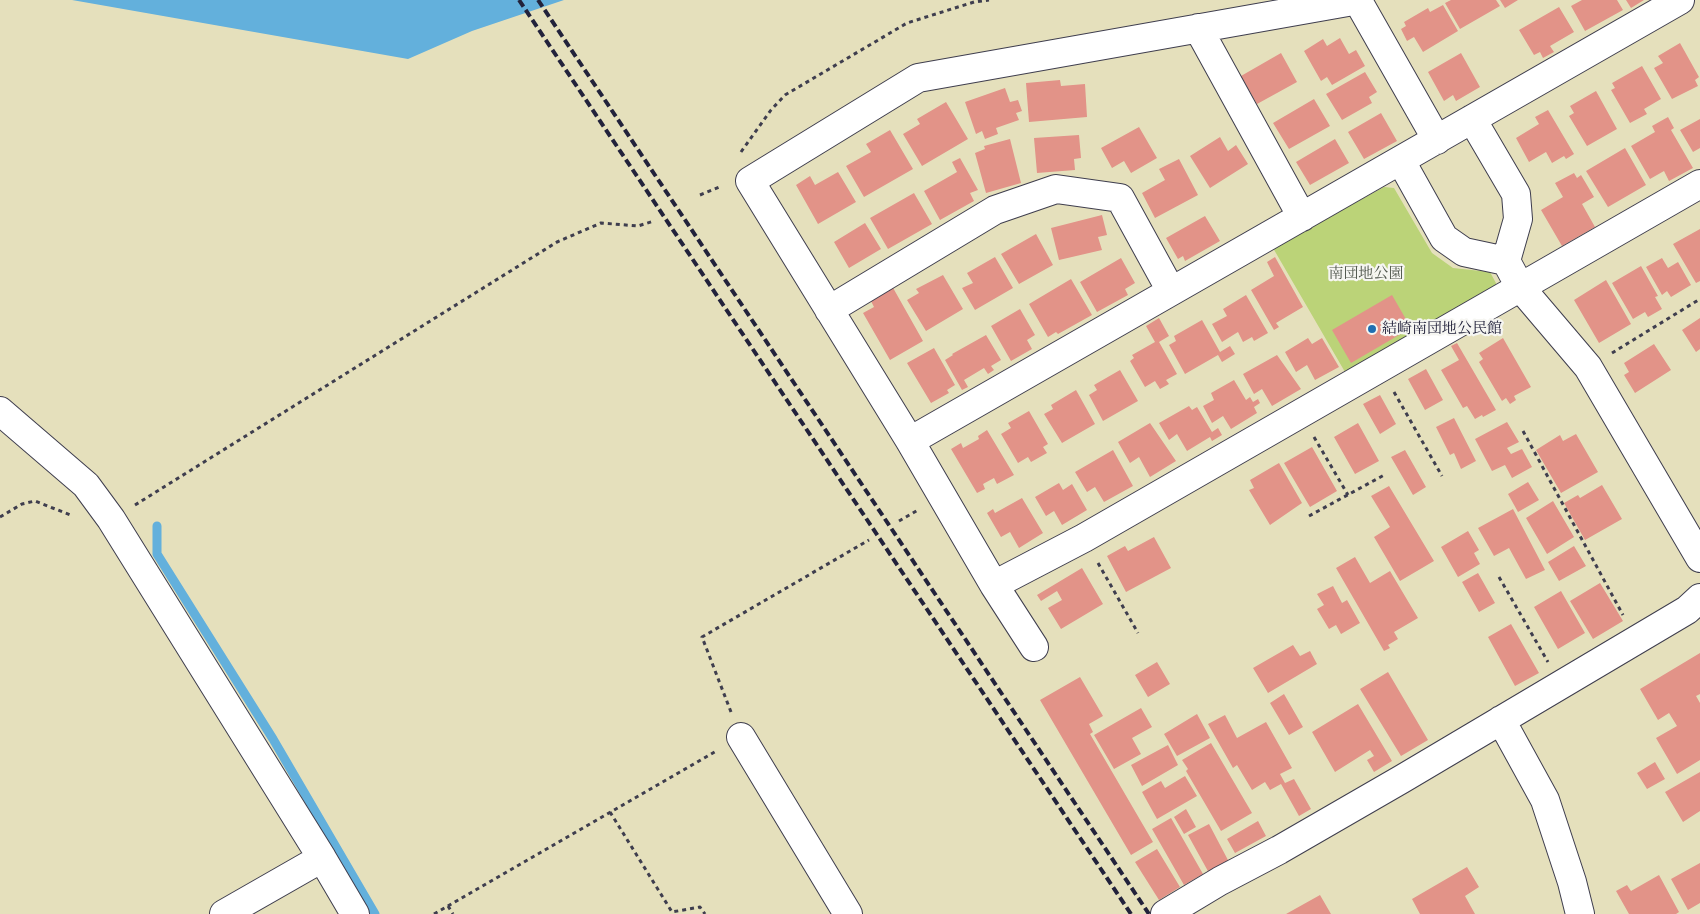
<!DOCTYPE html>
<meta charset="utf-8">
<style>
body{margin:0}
canvas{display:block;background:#e5e0bc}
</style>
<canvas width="1700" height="914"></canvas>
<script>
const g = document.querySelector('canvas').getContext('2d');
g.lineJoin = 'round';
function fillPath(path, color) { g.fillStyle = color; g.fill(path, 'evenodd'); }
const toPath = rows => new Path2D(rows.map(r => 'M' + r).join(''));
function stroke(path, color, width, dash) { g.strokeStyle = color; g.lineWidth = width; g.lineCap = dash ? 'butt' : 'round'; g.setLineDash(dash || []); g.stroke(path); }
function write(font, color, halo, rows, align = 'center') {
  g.font = font + ' Alegreya,"Noto Serif JP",serif'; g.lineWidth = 4.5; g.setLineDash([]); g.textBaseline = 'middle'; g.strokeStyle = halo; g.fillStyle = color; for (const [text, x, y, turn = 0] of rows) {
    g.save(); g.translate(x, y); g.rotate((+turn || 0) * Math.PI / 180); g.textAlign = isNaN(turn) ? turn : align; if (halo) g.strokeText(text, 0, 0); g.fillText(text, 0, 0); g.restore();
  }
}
const green = toPath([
 [1384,187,1394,188,1432,253,1453,268,1490,272,1497,285,1345,372,1273,248]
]);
const water = toPath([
 [72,0,564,0,472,31,408,59]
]);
const stream = toPath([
 [157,526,157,554,273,739,375,914]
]);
const building = toPath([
 [1451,0,1496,0,1500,6,1460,29,1445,3],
 [1500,0,1518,0,1505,8],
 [1582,0,1617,0,1623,10,1585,31,1571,6],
 [1626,0,1644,0,1631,8],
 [1443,5,1458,31,1423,52,1414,37,1407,41,1401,29,1406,26,1404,22,1428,8,1430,12],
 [1559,7,1574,32,1550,46,1554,52,1543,58,1540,52,1534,55,1519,30],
 [1340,38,1349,54,1356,50,1365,66,1332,85,1327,77,1321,81,1304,51,1323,39,1327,46],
 [1680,43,1699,77,1695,80,1698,86,1672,99,1654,68,1663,63,1658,56],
 [1281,53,1297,82,1257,104,1241,76],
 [1461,53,1480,87,1456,101,1453,95,1444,101,1428,72],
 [1642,66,1661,99,1644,109,1647,114,1630,123,1611,90,1615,88,1612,83],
 [1365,72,1377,92,1369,97,1372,103,1342,120,1326,94],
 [1060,80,1061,86,1085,84,1087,117,1029,122,1026,83],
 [1005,88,1010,102,1018,100,1022,111,1016,113,1019,120,996,128,998,134,985,139,982,131,976,134,965,102],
 [1596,91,1617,129,1587,146,1569,116,1574,113,1570,106],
 [1314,99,1330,126,1289,149,1273,123],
 [946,102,968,139,922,166,903,134,920,124,917,119],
 [1548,110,1574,154,1566,159,1564,156,1552,163,1546,152,1529,162,1516,138,1539,124,1535,117],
 [1381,113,1397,141,1364,159,1348,132],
 [1668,117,1674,128,1671,130,1693,168,1669,181,1664,171,1650,179,1631,146,1655,132,1652,126],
 [1700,119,1700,148,1693,152,1680,130],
 [1139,127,1157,158,1131,173,1124,161,1112,168,1101,148],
 [890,130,913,169,864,197,846,166,871,152,866,144],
 [1079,135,1081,158,1074,159,1075,170,1037,173,1034,138],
 [1220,137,1228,151,1236,145,1248,164,1210,188,1190,156],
 [1010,139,1021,183,986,193,975,153,985,149,984,146],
 [1335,139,1349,163,1310,185,1296,162],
 [1625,148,1646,185,1608,207,1586,171],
 [960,158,978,190,970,193,974,201,940,220,924,191,957,172,952,162],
 [1179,159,1198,195,1155,218,1142,193,1165,180,1159,169],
 [838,172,856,202,818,224,796,185,810,176,815,185],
 [1574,173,1577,178,1581,175,1594,197,1582,204,1595,227,1562,246,1541,210,1563,197,1555,183],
 [914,193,932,224,888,249,870,218],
 [1102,215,1107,235,1098,237,1102,250,1059,260,1051,228],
 [1205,216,1220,241,1185,261,1183,256,1178,259,1166,238],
 [865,223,881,249,849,268,834,242],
 [1700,229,1700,281,1696,283,1673,244],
 [1036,234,1053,265,1019,284,1001,254],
 [995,257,1013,288,975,310,962,288,973,283,967,273],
 [1275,257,1303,307,1276,323,1279,327,1274,330,1251,290,1274,276,1267,262],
 [1121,258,1135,283,1125,289,1128,295,1097,312,1080,282],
 [1662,258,1668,268,1678,262,1691,285,1671,297,1667,291,1662,295,1646,267],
 [1641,266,1658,296,1655,297,1662,309,1648,317,1645,312,1633,319,1612,283],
 [943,275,963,309,926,331,907,300,919,293,916,289],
 [1071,279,1092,315,1058,334,1056,332,1048,337,1029,304],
 [1606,280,1631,324,1599,343,1574,300],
 [892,286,923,341,890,360,863,313,874,307,870,299],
 [1246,295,1268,333,1254,341,1252,337,1243,342,1238,332,1222,342,1212,324,1227,316,1223,309],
 [1392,295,1411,328,1351,363,1332,330],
 [1020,309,1035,335,1027,340,1032,349,1011,361,991,326],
 [1159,318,1169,336,1159,342,1177,374,1166,380,1169,384,1160,389,1155,381,1145,387,1130,361,1134,358,1132,355,1155,342,1146,326],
 [1700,318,1700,349,1696,352,1682,330],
 [1202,320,1220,352,1230,346,1235,354,1222,362,1218,355,1185,374,1169,345,1176,341,1174,336],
 [986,335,1001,360,991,366,994,370,988,374,984,368,964,380,968,387,962,390,945,360,953,355,952,354],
 [1308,338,1312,344,1322,338,1339,367,1315,380,1307,365,1296,372,1285,352],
 [1503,338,1531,387,1514,396,1516,400,1510,404,1506,398,1502,401,1479,362,1483,359,1479,353],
 [1457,343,1496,410,1483,417,1482,415,1475,419,1467,406,1463,408,1441,370,1459,360,1451,346],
 [1654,344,1671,370,1635,393,1624,375,1629,372,1624,363],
 [934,348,955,385,947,390,949,393,931,403,907,363],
 [1277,355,1301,389,1272,406,1262,389,1254,394,1243,374],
 [1426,369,1443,400,1425,410,1408,379],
 [1120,370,1138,401,1103,421,1089,395,1097,390,1094,385],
 [1234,380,1246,400,1250,397,1253,402,1258,399,1260,403,1254,407,1257,413,1231,429,1223,416,1212,423,1203,406,1214,400,1211,393],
 [1076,390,1095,424,1062,443,1044,414,1053,409,1051,405],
 [1380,395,1396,424,1380,434,1363,404],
 [1189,406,1192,410,1197,407,1212,432,1218,428,1222,435,1212,441,1210,437,1187,451,1177,434,1169,440,1159,423],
 [1029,411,1048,444,1043,447,1047,453,1031,462,1028,457,1018,463,1001,434,1011,428,1008,423],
 [1454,418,1476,461,1461,469,1454,453,1450,455,1436,427],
 [1507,422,1519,442,1507,448,1511,454,1522,449,1532,467,1512,478,1505,465,1492,471,1475,439],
 [1150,423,1176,461,1150,477,1139,457,1130,463,1118,442],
 [1358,423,1379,461,1355,474,1334,437],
 [987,430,1014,475,997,484,994,478,983,484,985,489,977,493,951,449,961,443,963,448,979,439,978,436],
 [1576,434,1598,472,1561,493,1536,450,1560,435,1563,441],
 [1312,447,1337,491,1310,507,1284,463],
 [1113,450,1133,486,1104,502,1095,487,1087,492,1075,472],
 [1405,450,1426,487,1413,495,1391,457],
 [1279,463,1302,503,1270,525,1249,490,1254,488,1250,480],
 [1528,482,1539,500,1518,512,1508,494],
 [1059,483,1063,490,1072,484,1087,510,1062,525,1054,511,1046,516,1035,497],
 [1602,485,1622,519,1585,540,1564,503,1578,495,1580,498],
 [1389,486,1434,561,1400,581,1374,537,1390,527,1371,496],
 [1022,498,1043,533,1019,548,1010,532,1001,537,987,513,993,509,995,513],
 [1553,501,1574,537,1547,554,1526,518],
 [1513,509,1545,570,1526,579,1509,548,1494,556,1478,528],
 [1468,531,1479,550,1474,553,1480,564,1458,577,1441,547],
 [1154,537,1171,568,1126,592,1107,556,1125,546,1128,551],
 [1574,546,1586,566,1559,581,1548,562],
 [1355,557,1370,583,1390,571,1418,618,1394,632,1398,639,1388,645,1390,648,1384,651,1336,568],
 [1082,568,1103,604,1061,629,1048,608,1062,600,1057,591,1041,601,1037,595],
 [1478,573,1495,603,1479,612,1462,582],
 [1600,583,1623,621,1593,639,1570,601],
 [1333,586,1342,603,1347,600,1360,623,1341,634,1336,625,1329,629,1317,609,1324,605,1317,594],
 [1561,591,1585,633,1558,649,1534,607],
 [1511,624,1539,673,1515,686,1488,637],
 [1293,645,1300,656,1310,651,1317,664,1268,693,1253,668],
 [1700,653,1700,694,1696,696,1700,703,1700,760,1677,774,1656,738,1677,726,1669,713,1658,720,1640,689],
 [1157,662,1170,684,1148,697,1135,675],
 [1388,672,1428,740,1401,756,1360,689],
 [1080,677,1103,716,1089,724,1093,732,1090,734,1153,842,1131,855,1040,700],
 [1284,694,1303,727,1289,735,1270,703],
 [1358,704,1392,761,1374,772,1367,760,1374,756,1370,750,1335,772,1312,732],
 [1141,708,1152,727,1132,738,1141,754,1114,769,1094,735],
 [1197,714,1210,738,1177,756,1164,734],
 [1225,715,1237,738,1266,722,1292,768,1280,774,1285,783,1294,779,1311,809,1299,816,1281,784,1270,790,1265,782,1252,790,1237,765,1233,768,1208,724],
 [1211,743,1252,813,1221,831,1186,771,1188,769,1182,760],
 [1168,745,1178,765,1142,786,1131,765],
 [1655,762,1665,779,1647,789,1637,773],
 [1700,772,1700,811,1683,822,1665,792],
 [1185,776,1197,796,1157,819,1142,792,1161,781,1165,788],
 [1186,809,1196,827,1184,834,1174,817],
 [1171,818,1203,874,1184,885,1152,829],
 [1258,821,1266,836,1235,853,1227,839],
 [1209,824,1229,862,1209,873,1188,835],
 [1157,849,1180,887,1159,900,1135,862],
 [1700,863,1700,903,1688,910,1671,879],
 [1467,867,1479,887,1465,896,1475,914,1420,914,1412,899],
 [1659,875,1679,912,1676,914,1629,914,1616,891,1627,885,1631,891],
 [1320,895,1331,914,1286,914]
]);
const path = toPath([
 [741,152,771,110,785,95,907,23,974,2,989,0],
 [700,195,722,186],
 [1612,353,1700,299],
 [1394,392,1442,476],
 [1523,431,1623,615],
 [1314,437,1348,495],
 [135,505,557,242,601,223,638,226,654,221],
 [1309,516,1386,474],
 [0,517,22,504,35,501,73,516],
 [899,521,918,510],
 [1098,563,1138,633],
 [1499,577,1548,662],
 [731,712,702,637,869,540],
 [610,812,672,912,700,907,705,914],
 [448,906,453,914],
 [434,914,718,750]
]);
const minor = toPath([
 [1358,1,1437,140],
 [1198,28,1302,217],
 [1401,161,1444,238,1464,252,1506,261,1518,219,1516,194,1472,119],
 [1506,261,1520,287,1588,367,1700,558],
 [829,310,995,210,1056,189,1120,198,1171,291],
 [0,411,86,485,111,519,322,858,355,914],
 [910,441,1680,0],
 [994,585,1084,538,1700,184],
 [1034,647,994,585,910,441,750,181,918,78,1359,0],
 [1501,720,1545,800,1572,882,1580,914],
 [741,737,848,914],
 [224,914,322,858],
 [1165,914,1220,881,1279,850,1402,779,1687,610,1700,598]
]);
const rail = toPath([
 [519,0,1131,914],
 [538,0,1149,914]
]);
const markers = [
 [1372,329,5,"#1f6fb2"]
];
const parkNames = [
 ["南団地公園",1366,274]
];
const poiNames = [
 ["結崎南団地公民館",1382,329]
];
fillPath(green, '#bbd378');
fillPath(water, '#63b0dc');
stroke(stream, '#63b0dc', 9);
fillPath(building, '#e29388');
stroke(minor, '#3f3e4e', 30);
stroke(path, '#3f3e4e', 3, [4, 4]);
stroke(minor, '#fff', 28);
stroke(rail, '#22223b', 4, [8, 4]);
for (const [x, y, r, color] of markers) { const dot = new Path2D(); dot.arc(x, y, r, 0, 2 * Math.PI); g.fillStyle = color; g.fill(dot); stroke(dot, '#f6f6f2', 2); }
write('15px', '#50574d', '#f6f6f2', parkNames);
write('15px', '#22223b', '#f6f6f2', poiNames, 'left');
</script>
